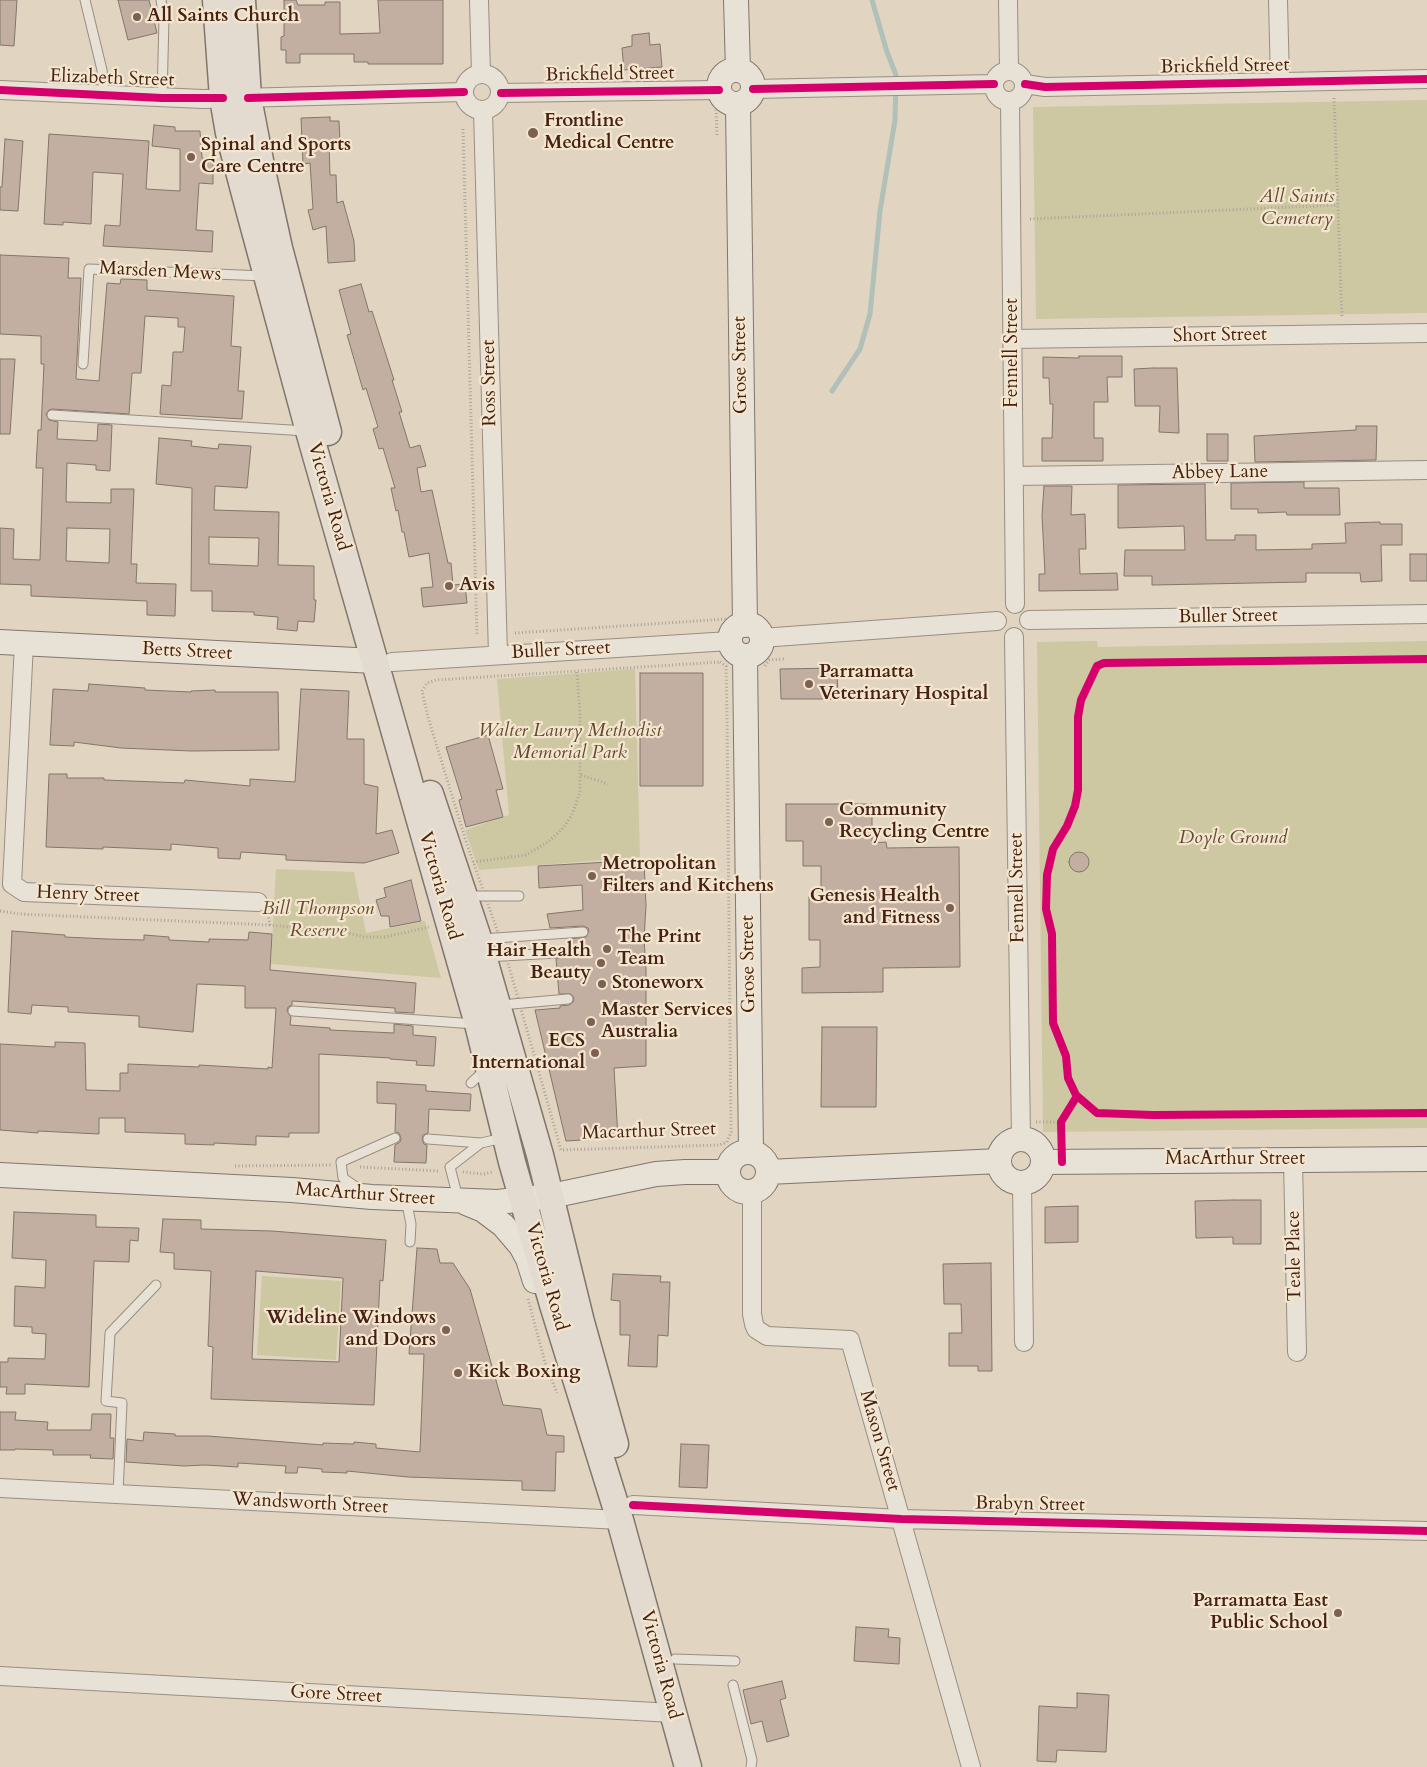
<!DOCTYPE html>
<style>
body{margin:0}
canvas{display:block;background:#e1d4c0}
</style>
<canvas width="1427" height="1767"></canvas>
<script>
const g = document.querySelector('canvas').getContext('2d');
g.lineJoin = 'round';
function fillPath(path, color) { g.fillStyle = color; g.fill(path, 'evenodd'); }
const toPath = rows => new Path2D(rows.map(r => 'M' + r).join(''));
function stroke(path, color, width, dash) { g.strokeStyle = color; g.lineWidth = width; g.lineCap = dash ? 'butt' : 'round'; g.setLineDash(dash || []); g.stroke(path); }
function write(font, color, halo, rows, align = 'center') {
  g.font = font + ' Cardo,serif'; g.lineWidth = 4.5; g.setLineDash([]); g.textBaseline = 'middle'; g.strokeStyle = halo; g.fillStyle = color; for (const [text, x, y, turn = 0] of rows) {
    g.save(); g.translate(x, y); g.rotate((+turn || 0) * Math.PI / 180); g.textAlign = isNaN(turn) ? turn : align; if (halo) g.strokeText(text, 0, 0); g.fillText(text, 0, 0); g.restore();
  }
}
const green = toPath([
 [1427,100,1427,313,1036,319,1033,107],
 [1097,641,1098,647,1427,641,1427,1128,1043,1132,1037,642],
 [635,669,640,857,479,870,465,830,509,815,497,679],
 [276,869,354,872,366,933,425,921,441,978,271,964],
 [262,1276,341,1281,336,1360,257,1355]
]);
const stream = toPath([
 [832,391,860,349,870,314,880,211,895,120,896,75,887,52,872,0]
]);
const building = toPath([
 [0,0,17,0,14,46,0,45,0,0],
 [118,0,149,0,157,33,128,40,118,0],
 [284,0,296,0,298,5,325,5,325,2,340,2,340,34,380,33,378,0,443,0,443,64,368,64,368,62,354,62,354,54,300,54,300,63,286,63,286,50,281,50,281,37,284,36,284,0],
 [649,33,650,45,660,44,662,67,624,70,622,48,632,46,632,35,649,33],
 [330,117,330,121,339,121,340,141,329,142,330,175,336,175,337,203,343,201,354,241,355,261,328,263,326,226,313,230,308,210,313,209,310,163,303,164,301,118,330,117],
 [154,125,175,127,175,131,200,131,202,158,213,160,213,184,199,183,196,230,213,231,212,252,103,246,105,225,120,226,123,174,93,172,91,224,63,222,63,225,44,224,49,134,149,141,146,189,180,191,180,149,152,146,154,125],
 [5,139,23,141,18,211,0,210,0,187,2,187,5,139],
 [0,255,69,258,68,278,81,278,76,379,99,381,107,283,120,284,121,279,147,280,147,290,234,296,231,346,241,347,238,391,244,391,242,419,160,414,162,385,171,386,173,352,183,352,185,327,178,327,178,318,145,316,141,373,132,373,129,414,52,409,49,410,46,414,49,420,58,422,57,439,97,441,98,424,112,425,110,471,96,470,96,465,67,463,66,502,111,503,111,489,134,489,131,564,137,564,136,583,176,584,175,616,147,615,147,601,31,596,31,585,0,584,0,528,14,529,13,559,40,560,43,468,36,468,38,430,41,430,44,364,41,364,41,336,0,334,0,255],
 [67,528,110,529,109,563,66,561,67,528],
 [361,284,369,312,372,311,394,380,392,380,402,412,399,412,410,448,420,445,426,466,417,468,421,492,432,490,448,563,451,563,453,585,465,584,467,603,423,607,421,588,433,587,429,553,409,557,404,532,402,532,398,510,396,511,391,488,395,488,383,448,379,449,373,429,378,427,366,388,363,390,347,335,351,334,339,290,361,284],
 [1079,356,1122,356,1122,377,1107,377,1108,402,1094,402,1094,438,1103,438,1103,461,1042,461,1042,438,1052,438,1053,404,1050,404,1049,378,1043,378,1043,357,1079,358,1079,356],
 [0,359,15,359,10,434,0,434,0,359],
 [1153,368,1177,368,1179,433,1159,432,1160,406,1135,406,1134,369,1153,368],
 [1356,426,1377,426,1376,460,1255,462,1254,436,1356,430,1356,426],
 [1207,434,1228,434,1228,461,1207,461,1207,434],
 [159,438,192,441,191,446,218,449,219,444,251,446,247,488,215,486,214,510,279,512,278,565,314,566,314,600,316,600,314,622,298,621,297,631,277,629,278,617,254,615,254,612,212,611,212,591,191,591,192,488,156,484,159,438],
 [209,537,259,538,258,566,209,564,209,537],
 [1304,482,1304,488,1339,488,1340,515,1287,515,1286,512,1258,513,1258,509,1231,509,1231,483,1304,482],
 [1205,484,1206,540,1235,540,1235,535,1256,535,1256,550,1312,549,1312,544,1346,543,1345,523,1380,522,1380,524,1402,524,1402,545,1381,545,1382,581,1361,582,1360,573,1306,573,1306,582,1152,585,1152,576,1124,576,1125,550,1185,550,1184,526,1118,528,1118,485,1205,484],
 [1044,486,1072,486,1071,515,1085,514,1086,549,1079,549,1080,574,1117,573,1118,590,1039,591,1039,574,1045,574,1042,515,1044,486],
 [1410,554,1427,554,1427,581,1410,581,1410,554],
 [837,668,838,699,781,699,780,669,837,668],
 [640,673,703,673,703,786,640,786,640,673],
 [89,684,145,688,145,690,191,692,191,691,215,690,215,692,278,692,279,750,191,751,121,748,74,742,74,746,50,745,53,689,88,691,89,684],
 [301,689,349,691,347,739,364,739,364,784,378,787,376,834,392,830,399,853,364,863,286,860,286,855,241,852,240,859,218,858,218,848,171,844,171,850,103,847,103,849,46,847,49,774,67,774,67,778,104,778,104,780,184,783,185,780,250,786,250,779,295,782,301,689],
 [488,735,503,789,496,790,503,817,466,827,459,800,462,799,446,747,488,735],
 [786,804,872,804,872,843,886,842,887,848,959,847,960,967,883,968,883,992,802,993,802,968,820,967,820,940,809,940,809,896,821,896,821,866,803,866,803,841,786,841,786,804],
 '1069 862a10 10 0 1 1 20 0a10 10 0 1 1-20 0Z',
 [644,860,646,906,644,939,646,969,646,1066,614,1068,618,1138,566,1141,535,1010,560,1008,560,1006,569,1005,573,1002,574,998,571,994,559,994,556,959,561,957,570,957,569,939,586,937,589,931,588,928,583,926,550,928,547,914,583,910,582,885,539,888,538,866,644,860],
 [411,880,421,921,390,927,389,916,381,916,376,900,386,897,384,888,411,880],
 [12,931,65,935,65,937,107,939,144,940,144,935,169,937,169,940,209,942,209,939,248,940,249,932,272,934,270,970,416,983,414,1013,395,1012,395,1008,292,1001,292,1005,288,1007,287,1011,291,1017,290,1025,330,1028,330,1030,394,1033,394,1024,413,1026,413,1035,436,1037,434,1066,416,1065,417,1061,390,1059,390,1058,319,1054,319,1133,289,1133,289,1137,256,1136,256,1145,214,1143,214,1145,185,1144,185,1134,125,1132,125,1118,99,1118,99,1134,38,1131,38,1133,0,1130,0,1044,55,1047,55,1042,85,1043,86,1090,120,1091,120,1073,128,1073,128,1064,199,1067,199,1065,268,1069,268,1067,272,1068,276,1008,245,1008,245,986,197,984,193,1032,139,1027,139,1016,68,1012,68,1007,32,1005,31,1014,8,1012,12,931],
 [822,1027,877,1027,876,1107,821,1107,822,1027],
 [377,1082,426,1085,426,1091,471,1094,470,1111,429,1109,428,1133,423,1135,422,1139,424,1144,427,1145,426,1163,394,1162,395,1145,400,1142,401,1138,399,1133,395,1132,396,1104,377,1103,377,1082],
 [1233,1200,1261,1200,1261,1244,1233,1244,1233,1237,1196,1238,1195,1201,1233,1200],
 [1078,1206,1078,1242,1045,1243,1045,1207,1078,1206],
 [14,1212,96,1215,96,1227,139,1228,138,1241,130,1240,129,1262,94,1261,89,1387,25,1384,25,1394,6,1394,7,1387,0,1387,0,1362,8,1362,8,1358,45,1359,46,1334,32,1333,32,1327,14,1326,15,1286,45,1288,46,1260,12,1258,14,1212],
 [163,1219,201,1220,201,1229,272,1231,386,1240,383,1281,380,1280,374,1405,211,1399,213,1347,208,1346,211,1271,174,1269,174,1253,160,1252,163,1219],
 [256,1271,343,1278,339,1362,252,1359,256,1271],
 [417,1248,437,1249,440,1263,453,1263,470,1289,503,1405,541,1409,547,1435,564,1436,564,1452,556,1452,555,1491,522,1490,522,1481,408,1477,347,1471,347,1473,322,1472,322,1469,298,1467,297,1473,285,1473,286,1466,238,1463,238,1467,205,1465,184,1466,126,1462,127,1439,143,1441,144,1432,175,1434,175,1436,208,1436,323,1445,323,1443,354,1444,354,1442,376,1444,376,1448,420,1452,424,1354,409,1354,417,1248],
 [991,1263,992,1371,978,1371,978,1366,949,1366,949,1333,962,1333,961,1304,944,1304,943,1264,991,1263],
 [613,1274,661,1276,660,1282,670,1282,668,1336,658,1335,657,1367,628,1366,630,1335,620,1335,620,1301,611,1300,613,1274],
 [0,1412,16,1412,15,1420,48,1422,47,1430,91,1430,92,1414,111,1414,110,1438,114,1438,113,1459,90,1458,91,1455,53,1455,53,1450,15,1449,15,1450,0,1450,0,1412],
 [681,1444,709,1445,707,1488,679,1487,681,1444],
 [856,1627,889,1629,888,1637,900,1638,899,1664,854,1661,856,1627],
 [782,1681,786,1698,780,1700,789,1736,767,1742,762,1721,751,1724,743,1690,782,1681],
 [1077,1693,1109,1695,1106,1752,1057,1750,1056,1762,1037,1761,1039,1706,1077,1708,1077,1693]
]);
const path = toPath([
 [1334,98,1342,318],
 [716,106,717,137],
 [463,129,477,636],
 [1030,219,1338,205],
 [515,633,727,619],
 [720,662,726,666,727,712,731,1132,727,1142,720,1145,561,1150,506,956,465,838,428,717,422,691,427,683,436,680,720,662],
 [765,666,769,660,784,659],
 [581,775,608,784],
 [473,862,526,855,548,842,563,828,572,815,580,792,580,714,577,671],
 [0,911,19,914,270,925],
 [268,914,270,925,348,933,364,937,385,937,429,927],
 [1036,1122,1061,1122],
 [235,1166,332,1165],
 [360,1167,439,1171],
 [463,1172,484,1174,492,1172],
 [528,1299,546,1366,557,1393]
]);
const lane = toPath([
 [85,0,102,70,104,95],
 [161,0,164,18,162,98],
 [83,364,89,269,265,276],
 [52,415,306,431],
 [467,896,519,896],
 [481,939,583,932],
 [486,957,556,953],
 [501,1005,568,999],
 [293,1011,475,1024],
 [471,1083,485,1070],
 [428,1139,481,1143],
 [359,1189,343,1178,341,1162,395,1138],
 [458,1198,450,1167,481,1143,503,1138],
 [406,1199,411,1224,410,1242],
 [118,1494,122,1403,106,1401,110,1333,156,1285],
 [675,1659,735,1661],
 [733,1685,752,1760,751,1767]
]);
const street = toPath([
 [479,0,481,74],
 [1008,0,1009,70],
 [1278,0,1280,81],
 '994 86a15 15 0 1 1 30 0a15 15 0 1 1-30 0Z',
 '464 92a18 18 0 1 1 36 0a18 18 0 1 1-36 0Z',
 [1025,84,1045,87,1427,79],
 [753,89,994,84],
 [0,90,203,99,464,92],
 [501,93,719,90],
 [1010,101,1015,604],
 [483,111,498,655],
 [1013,339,1427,333],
 [1014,476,1427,470],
 [1029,620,1427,614],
 [1014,637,1021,1139],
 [761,638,997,621],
 [24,643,12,884,24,892,258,902],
 [392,662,730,641],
 [1293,1160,1297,1352],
 [1022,1183,1024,1342],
 [752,1191,752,1314,754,1324,756,1329,767,1336,850,1340,971,1767],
 [0,1488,620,1520],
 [633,1505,901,1519,1427,1531],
 [0,1676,673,1713]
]);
const secondary = toPath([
 [736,0,738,70],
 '719 87a17 17 0 1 1 34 0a17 17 0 1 1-34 0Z',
 [738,105,745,625],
 '730 640a16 16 0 1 1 32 0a16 16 0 1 1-32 0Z',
 [0,642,375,661],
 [745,656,751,1152],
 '999 1161a22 22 0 1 1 44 0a22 22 0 1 1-44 0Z',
 '728 1172a20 20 0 1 1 40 0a20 20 0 1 1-40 0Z',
 [1043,1162,1427,1159],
 [768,1172,999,1161],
 [0,1175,292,1190,372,1197,498,1202,551,1196,656,1174,685,1172,728,1172],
 [466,1203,483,1210,503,1225,521,1246,528,1259,535,1281]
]);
const primary = toPath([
 [216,0,223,98,229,133,245,194,309,431,478,1024,512,1162,553,1305,620,1520,688,1767],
 [242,0,248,98,262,171,279,248,328,432],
 [430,794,477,935,540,1155,581,1322,615,1444]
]);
const cycleway = toPath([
 [1025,84,1045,87,1427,79],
 [753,89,994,84],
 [0,90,162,98,223,98],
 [501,93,719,90],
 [248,98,464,92],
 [1427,659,1104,663,1097,666,1081,700,1078,717,1078,790,1075,806,1067,826,1053,849,1047,875,1046,909,1052,934,1053,1023,1066,1056,1068,1078,1076,1095,1097,1113,1153,1115,1427,1113],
 [1062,1162,1061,1122,1077,1096],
 [633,1505,901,1519,1427,1531]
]);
const markers = [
 [137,17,5,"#7c6051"],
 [533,133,6,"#7c6051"],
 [191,157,5,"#7c6051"],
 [449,586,5,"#7c6051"],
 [809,684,5,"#7c6051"],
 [829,822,5,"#7c6051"],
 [592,876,5,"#7c6051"],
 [950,908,5,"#7c6051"],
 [607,949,5,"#7c6051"],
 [601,963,5,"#7c6051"],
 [602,984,5,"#7c6051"],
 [591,1022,5,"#7c6051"],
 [595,1053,5,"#7c6051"],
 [446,1330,5,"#7c6051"],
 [458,1373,5,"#7c6051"],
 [1338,1613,5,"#7c6051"]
];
const poiNames = [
 ["All Saints Church",147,17],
 ["Frontline",544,122],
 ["Medical Centre",544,144],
 ["Spinal and Sports",201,146],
 ["Care Centre",201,168],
 ["Avis",459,586],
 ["Parramatta",819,673],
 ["Veterinary Hospital",819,695],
 ["Community",839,811],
 ["Recycling Centre",839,833],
 ["Metropolitan",602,865],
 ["Filters and Kitchens",602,887],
 ["Genesis Health",940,897,"right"],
 ["and Fitness",940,919,"right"],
 ["The Print",617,938],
 ["Team",617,960],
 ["Hair Health",591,952,"right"],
 ["Beauty",591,974,"right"],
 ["Stoneworx",612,984],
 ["Master Services",601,1011],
 ["Australia",601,1033],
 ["ECS",585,1042,"right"],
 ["International",585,1064,"right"],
 ["Wideline Windows",436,1319,"right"],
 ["and Doors",436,1341,"right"],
 ["Kick Boxing",468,1373],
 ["Parramatta East",1328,1602,"right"],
 ["Public School",1328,1624,"right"]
];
const streetNames = [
 ["Brickfield Street",1225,67,-1],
 ["Brickfield Street",610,75,-1],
 ["Elizabeth Street",112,79,2],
 ["Marsden Mews",160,272,3],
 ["Short Street",1220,336,-1],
 ["Fennell Street",1013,353,-90],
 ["Grose Street",741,365,-91],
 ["Ross Street",490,383,-91],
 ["Abbey Lane",1220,473,-1],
 ["Victoria Road",328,497,74],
 ["Buller Street",1228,617,-1],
 ["Buller Street",561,651,-3],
 ["Betts Street",187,652,3],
 ["Victoria Road",439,886,74],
 ["Fennell Street",1018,888,-91],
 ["Henry Street",88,895,2],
 ["Grose Street",749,964,-91],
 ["Macarthur Street",649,1132,-2],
 ["MacArthur Street",1235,1160],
 ["MacArthur Street",365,1195,4],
 ["Teale Place",1295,1256,-91],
 ["Victoria Road",546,1277,74],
 ["Mason Street",879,1441,74],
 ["Wandsworth Street",310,1504,3],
 ["Brabyn Street",1030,1505,1],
 ["Victoria Road",660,1665,75],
 ["Gore Street",336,1695,3]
];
const parkNames = [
 ["All Saints",1297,198],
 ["Cemetery",1297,220],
 ["Walter Lawry Methodist",570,732],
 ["Memorial Park",570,754],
 ["Doyle Ground",1233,839],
 ["Bill Thompson",318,910],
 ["Reserve",318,932]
];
fillPath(green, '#cdc8a2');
stroke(stream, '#b1c0b8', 5);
fillPath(building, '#c3afa2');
stroke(building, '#82766b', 1);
stroke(lane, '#998e81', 11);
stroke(street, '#998e81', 20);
stroke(secondary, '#82766b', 26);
stroke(primary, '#82766b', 29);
stroke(path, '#aaa299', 3, [1, 2.5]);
stroke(lane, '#e7e1d6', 9);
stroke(street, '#e7e1d6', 18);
stroke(secondary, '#e7e1d6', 24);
stroke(primary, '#e3dbcf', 26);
stroke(cycleway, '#d6006c', 8);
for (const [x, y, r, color] of markers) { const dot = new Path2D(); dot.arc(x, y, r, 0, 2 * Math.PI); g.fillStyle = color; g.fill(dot); stroke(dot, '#f4e6ce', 2); }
write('bold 19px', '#452215', '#f4e6ce', poiNames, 'left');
write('19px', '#452215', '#f4e6ce', streetNames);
write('italic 19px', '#634932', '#f4e6ce', parkNames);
</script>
